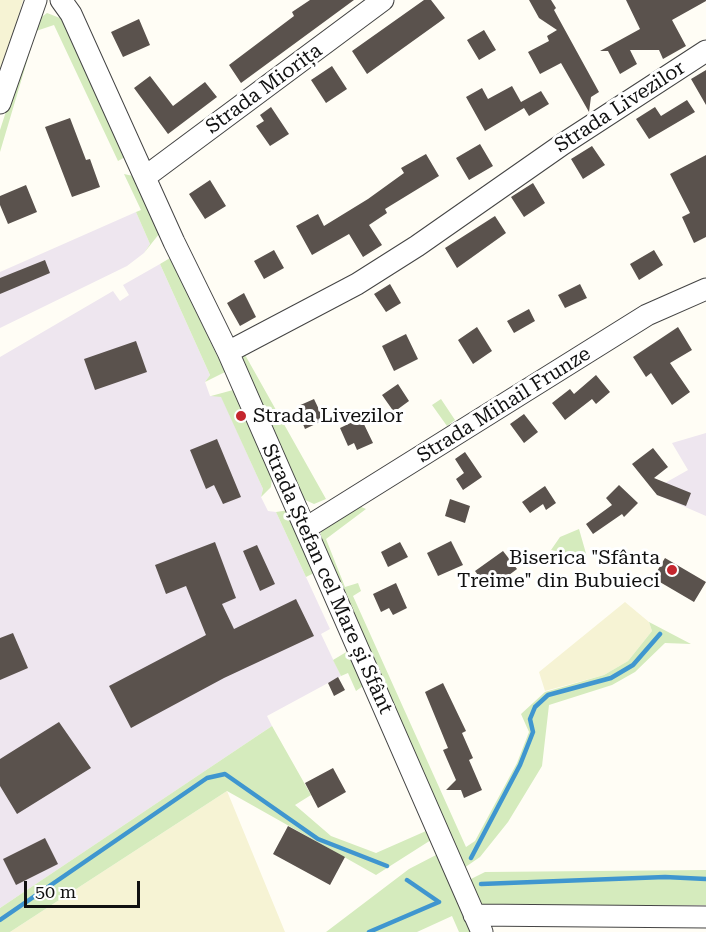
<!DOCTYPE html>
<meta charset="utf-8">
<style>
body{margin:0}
#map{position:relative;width:706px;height:932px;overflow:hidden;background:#fffdf5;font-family:"Roboto Serif",serif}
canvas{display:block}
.scale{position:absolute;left:24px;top:881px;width:116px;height:27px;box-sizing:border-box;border:3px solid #111;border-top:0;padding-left:8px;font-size:18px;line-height:21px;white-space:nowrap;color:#111;-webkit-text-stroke:4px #fff;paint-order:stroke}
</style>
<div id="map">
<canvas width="706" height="932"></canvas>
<div class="scale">50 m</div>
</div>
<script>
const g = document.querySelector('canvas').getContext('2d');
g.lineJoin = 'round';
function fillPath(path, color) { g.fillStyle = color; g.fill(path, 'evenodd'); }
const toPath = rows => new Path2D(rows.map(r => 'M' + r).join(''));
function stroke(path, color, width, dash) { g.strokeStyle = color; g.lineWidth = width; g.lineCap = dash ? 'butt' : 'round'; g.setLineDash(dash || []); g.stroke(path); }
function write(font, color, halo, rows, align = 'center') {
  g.font = font + ' "Roboto Serif",serif'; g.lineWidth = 6; g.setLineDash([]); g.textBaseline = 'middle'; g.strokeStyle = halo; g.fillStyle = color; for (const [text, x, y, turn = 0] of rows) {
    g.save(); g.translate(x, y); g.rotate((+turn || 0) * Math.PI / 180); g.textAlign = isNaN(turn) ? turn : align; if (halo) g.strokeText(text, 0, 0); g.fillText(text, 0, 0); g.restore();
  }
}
const industrial = toPath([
 [136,212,150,244,144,253,127,266,0,328,0,272],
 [160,264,210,375,205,382,210,396,221,396,263,489,261,497,268,511,276,512,330,629,321,634,341,676,267,716,272,726,0,908,0,357,113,291,120,301,129,295,123,285],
 [706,433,706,516,660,496,665,483,688,470,672,443]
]);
const farmland = toPath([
 [0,0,23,0,0,80],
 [625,602,649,622,652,631,628,661,604,675,545,691,539,672],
 [227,791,285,932,10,932]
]);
const green = toPath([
 [47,13,65,20,125,157,118,161,54,25,36,31,0,152,0,130,35,22],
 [124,174,133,176,159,234,144,253,150,244,136,212,141,210],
 [170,258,225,372,205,382,210,375,160,264],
 [244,353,326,499,314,504,301,498,235,358],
 [233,390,272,477,271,487,261,497,263,489,221,397,211,396],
 [441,399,455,420,447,426,432,405],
 [359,506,366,509,326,539,345,587,358,583,361,591,353,596,466,847,475,841,517,763,529,732,521,714,545,692,604,675,628,661,652,631,649,622,691,644,665,643,635,672,612,685,549,705,542,766,508,822,480,857,464,868,319,538,323,527],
 [289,510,316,572,306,577,276,512],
 [579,529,587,557,551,550,560,537],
 [348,651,363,686,356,691,348,673,341,676,333,660],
 [272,726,311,795,295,805,331,836,376,853,426,831,431,840,376,875,227,791,10,932,0,932,0,908],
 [436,855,472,932,459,932,452,916,417,932,326,932,409,869],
 [706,870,706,905,480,905,469,880,485,872]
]);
const stream = toPath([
 [471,858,520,765,533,732,530,719,535,707,548,695,611,678,633,665,660,634],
 [407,880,439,902],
 [481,884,665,877,706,879],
 [0,920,207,778,225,774,318,839,387,866],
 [369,932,439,902]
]);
const building = toPath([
 [310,0,354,0,241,83,229,65,294,16,292,12],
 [424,0,431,0,445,18,367,74,352,51],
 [529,0,551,0,556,8,554,10,599,92,591,97,589,112,561,63,540,74,528,52,549,41,547,36,557,30,539,18],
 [626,0,706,0,706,1,672,20,686,46,663,59,659,50,630,50,637,64,620,74,608,51,600,51,640,29],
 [139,19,150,45,123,57,111,32],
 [484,30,496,50,479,60,467,40],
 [332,66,347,89,326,103,311,80],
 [706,70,706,105,691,79],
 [150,76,173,106,205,82,217,97,168,134,134,88],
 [512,86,521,102,541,91,549,104,529,116,524,108,485,131,466,97,482,88,488,99],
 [687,100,695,112,649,139,636,119,655,107,661,116],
 [271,107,289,134,270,146,256,126,264,121,260,115],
 [70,118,86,160,90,159,100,187,72,197,45,127],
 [480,144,493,166,469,180,456,158],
 [592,146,605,165,583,179,571,159],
 [426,154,439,176,385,209,387,213,369,225,382,245,363,257,349,234,312,255,296,226,318,214,324,226,368,199,404,173,401,168],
 [706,155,706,237,694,243,682,217,690,213,670,174],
 [210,180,226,206,205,219,189,194],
 [533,183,545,203,524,217,511,197],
 [26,185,37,212,8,224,0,205,0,196],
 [495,216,506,233,457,268,445,248],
 [274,250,284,268,264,279,254,261],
 [654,250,663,265,639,280,630,264],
 [45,260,50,273,0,294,0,278],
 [390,284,401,303,386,312,374,294],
 [580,284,587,298,565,308,558,295],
 [244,293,256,317,240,326,227,303],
 [529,309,535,321,514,333,507,321],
 [477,327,492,351,473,364,458,340],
 [678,327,692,350,670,363,690,392,672,405,651,373,646,377,633,357],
 [406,334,418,359,394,371,382,346],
 [136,341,147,372,95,390,84,359],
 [596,375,610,392,596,404,592,399,565,420,552,403,570,389,574,394],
 [398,384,409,401,394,412,382,395],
 [314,399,324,420,305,429,296,407],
 [524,414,538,432,524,443,510,424],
 [361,418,373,443,357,450,354,443,348,446,340,428],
 [217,439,241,497,223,504,214,485,206,489,190,450],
 [653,448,668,467,654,478,691,493,686,506,657,495,632,464],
 [465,452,482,477,463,490,456,479,464,473,455,459],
 [619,485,638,503,624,517,622,514,593,534,586,524,612,505,606,498],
 [545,486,556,503,546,510,543,504,530,513,522,502],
 [450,499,470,506,465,523,445,516],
 [451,541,463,565,438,576,427,553],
 [215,542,236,598,222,604,234,629,296,599,314,636,224,678,131,728,109,686,206,635,186,586,166,594,155,565],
 [400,542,408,557,388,567,381,552],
 [257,545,275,584,260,591,243,551],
 [503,551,517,569,489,590,475,571],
 [665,558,706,582,694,602,653,578],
 [396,583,407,608,393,615,389,608,381,612,373,594],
 [13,633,28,668,0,680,0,638],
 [338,677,345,690,334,696,328,683],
 [443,683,466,731,462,733,473,758,469,760,482,790,464,798,461,790,446,790,456,780,443,750,448,748,425,692],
 [59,722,91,768,17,814,0,786,0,759],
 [333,768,346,792,318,808,305,783],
 [288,826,345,857,330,885,273,854],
 [45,838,58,864,16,885,3,859]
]);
const minor = toPath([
 [61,0,71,14,174,242,228,352,482,932],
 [0,103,36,0],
 [145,177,383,0],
 [228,352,357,284,417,246,563,144,706,51],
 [306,528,647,315,706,289],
 [474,915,706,917]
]);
const markers = [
 [241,416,6,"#c4262e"],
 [672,570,6,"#c4262e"]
];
const streetNames = [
 ["Strada Miorița",264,89,-36],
 ["Strada Livezilor",620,107,-33],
 ["Strada Mihail Frunze",504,405,-32],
 ["Strada Ștefan cel Mare și Sfânt",327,579,66]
];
const poiNames = [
 ["Strada Livezilor",253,416],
 ["Biserica \"Sfânta",660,558,"right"],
 ["Treime\" din Bubuieci",660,581,"right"]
];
fillPath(industrial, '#eee6ef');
fillPath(farmland, '#f6f3d4');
fillPath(green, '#d5ebbd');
stroke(stream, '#3f96cf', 4.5);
fillPath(building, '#5a524d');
stroke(minor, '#444', 23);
stroke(minor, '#fff', 21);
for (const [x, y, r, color] of markers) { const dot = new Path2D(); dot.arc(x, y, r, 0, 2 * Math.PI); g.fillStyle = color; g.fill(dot); stroke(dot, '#fff', 2); }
write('20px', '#111', '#fff', streetNames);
write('20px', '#111', '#fff', poiNames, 'left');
</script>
